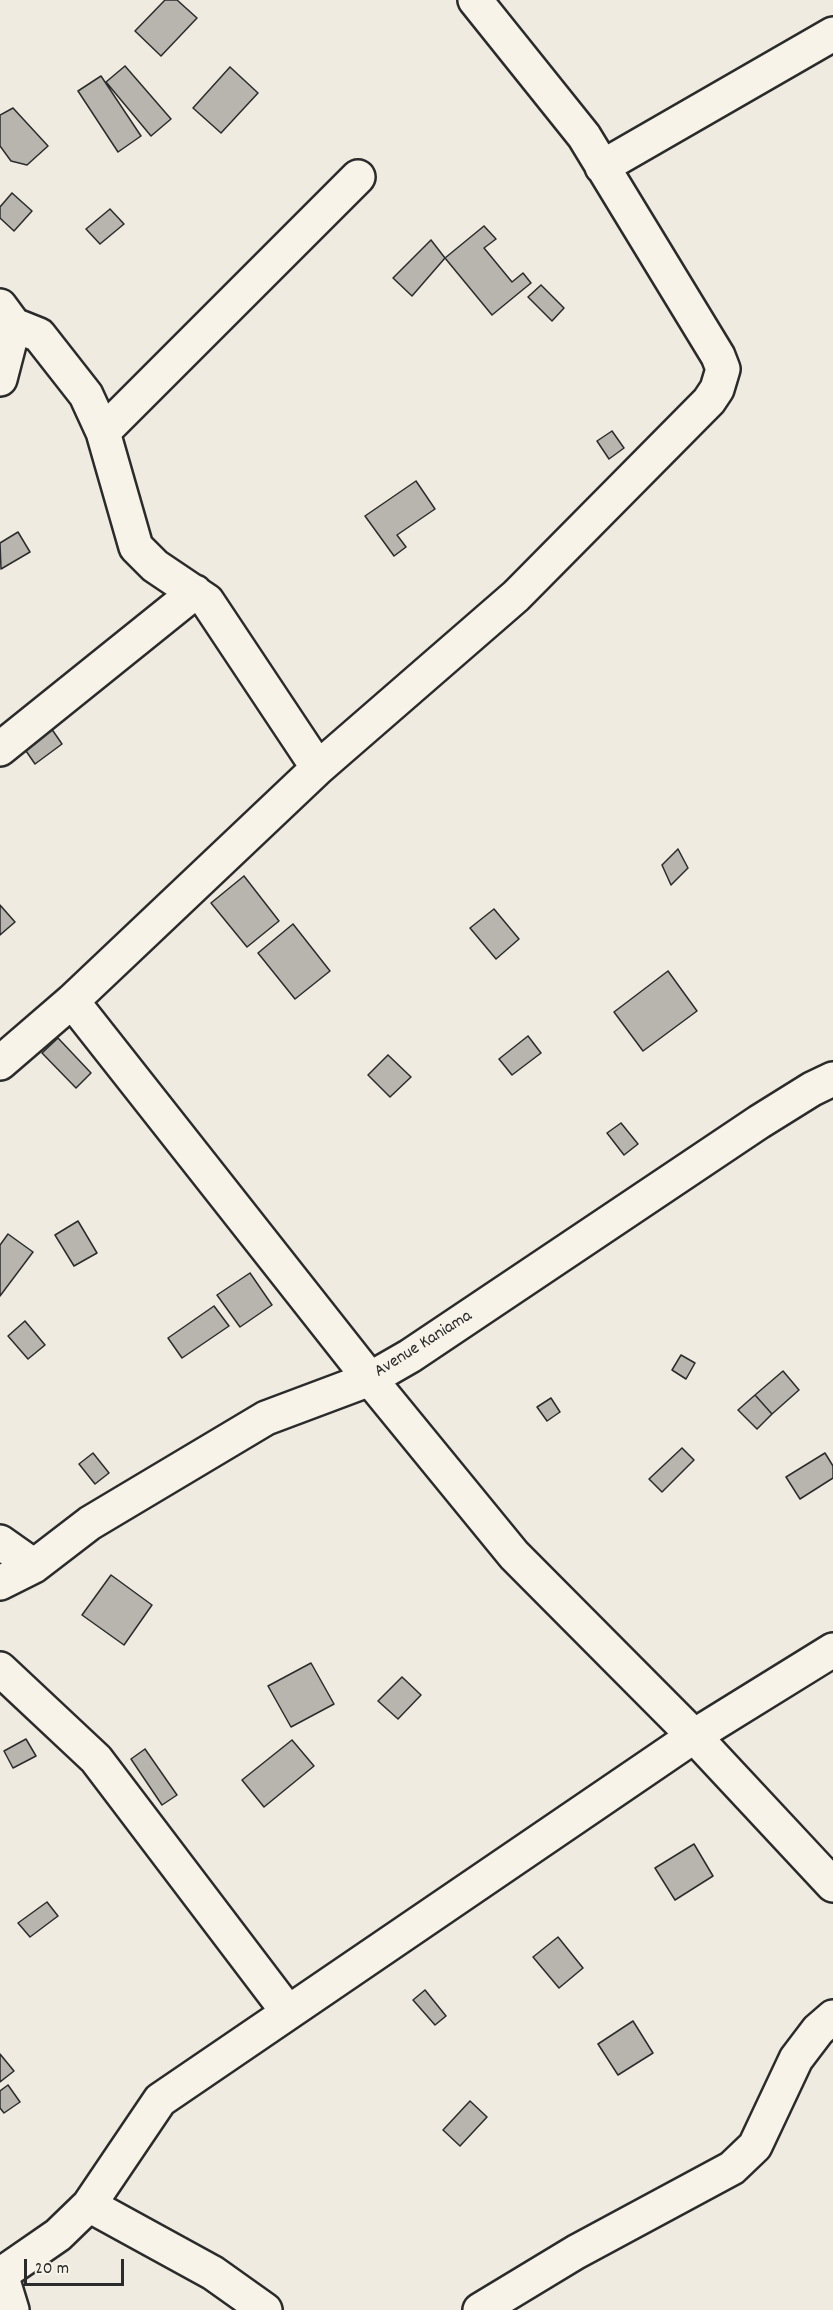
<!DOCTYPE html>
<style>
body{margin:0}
#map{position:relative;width:833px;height:2310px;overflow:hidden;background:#efebe0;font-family:Dekko,sans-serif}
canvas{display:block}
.scale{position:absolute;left:24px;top:2259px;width:100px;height:27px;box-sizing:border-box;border:3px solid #2b2b2b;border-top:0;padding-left:8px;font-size:18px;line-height:21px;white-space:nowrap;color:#2b2b2b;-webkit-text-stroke:4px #f7f3e8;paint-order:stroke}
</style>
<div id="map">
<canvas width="833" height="2310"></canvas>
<div class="scale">20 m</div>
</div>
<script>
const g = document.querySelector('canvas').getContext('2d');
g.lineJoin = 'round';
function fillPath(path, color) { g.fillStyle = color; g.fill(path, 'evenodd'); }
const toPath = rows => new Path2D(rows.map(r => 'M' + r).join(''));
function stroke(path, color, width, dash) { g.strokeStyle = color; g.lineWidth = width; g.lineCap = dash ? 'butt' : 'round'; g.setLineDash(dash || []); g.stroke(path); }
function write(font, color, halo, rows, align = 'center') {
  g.font = font + ' Dekko,sans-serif'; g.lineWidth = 5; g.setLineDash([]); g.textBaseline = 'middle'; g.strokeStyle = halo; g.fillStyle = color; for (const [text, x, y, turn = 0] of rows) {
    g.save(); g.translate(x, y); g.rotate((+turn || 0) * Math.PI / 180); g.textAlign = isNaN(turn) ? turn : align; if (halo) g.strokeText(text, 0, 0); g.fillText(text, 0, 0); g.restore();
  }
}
const building = toPath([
 [165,0,177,0,197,18,161,56,135,31,165,0],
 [125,66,171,119,151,136,106,82,125,66],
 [230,67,258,93,221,133,193,108,230,67],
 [101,76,141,136,118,152,78,91,101,76],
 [13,108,48,146,27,165,11,161,0,146,0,115,13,108],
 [12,193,32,211,14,231,0,218,0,207,12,193],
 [110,209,124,224,100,244,86,229,110,209],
 [484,226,496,239,484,248,512,282,523,273,531,283,492,315,445,258,484,226],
 [431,240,445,258,412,296,393,278,431,240],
 [541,285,564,308,552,321,528,297,541,285],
 [612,431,624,448,609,459,597,441,612,431],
 [416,481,435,509,397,535,406,547,394,556,365,516,416,481],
 [18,532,30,552,1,569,0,543,18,532],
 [51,728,62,744,35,764,24,748,51,728],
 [678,849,688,868,671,885,662,865,678,849],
 [244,876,279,921,247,947,211,903,244,876],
 [0,905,15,922,0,935,0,905],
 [494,909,519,939,496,959,470,928,494,909],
 [293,924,330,971,295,999,258,953,293,924],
 [668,971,697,1011,643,1051,614,1012,668,971],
 [528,1036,541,1053,512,1075,499,1059,528,1036],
 [58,1038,91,1073,76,1088,42,1053,58,1038],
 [388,1055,411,1077,390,1097,368,1075,388,1055],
 [621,1123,638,1144,624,1155,607,1133,621,1123],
 [78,1221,97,1253,74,1266,55,1235,78,1221],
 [8,1234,33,1252,0,1296,0,1245,8,1234],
 [250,1273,272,1305,240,1327,217,1295,250,1273],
 [214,1306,229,1326,182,1358,168,1338,214,1306],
 [25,1321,45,1345,28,1359,8,1336,25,1321],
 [681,1355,695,1363,686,1379,672,1370,681,1355],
 [783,1371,799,1390,772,1414,755,1395,783,1371],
 [755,1395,772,1414,757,1429,738,1410,755,1395],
 [551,1398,560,1412,547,1421,537,1407,551,1398],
 [682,1448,694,1460,662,1492,649,1479,682,1448],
 [93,1453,109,1473,95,1484,79,1464,93,1453],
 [825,1453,833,1466,833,1478,800,1499,786,1477,825,1453],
 [111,1575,152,1605,124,1645,82,1615,111,1575],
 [311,1663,334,1704,291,1727,268,1686,311,1663],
 [402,1677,421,1695,398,1719,378,1701,402,1677],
 [26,1739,36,1756,13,1768,4,1751,26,1739],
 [292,1740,314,1766,264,1807,242,1780,292,1740],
 [145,1749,177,1795,162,1805,131,1759,145,1749],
 [694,1844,713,1876,675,1900,655,1868,694,1844],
 [47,1902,58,1916,30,1937,18,1923,47,1902],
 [558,1937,583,1968,559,1988,533,1957,558,1937],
 [425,1990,446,2016,435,2025,413,2000,425,1990],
 [633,2021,653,2053,618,2075,598,2044,633,2021],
 [0,2054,14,2071,0,2082,0,2054],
 [8,2085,20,2102,4,2113,0,2108,0,2091,8,2085],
 [470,2101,487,2117,460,2146,443,2130,470,2101]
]);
const minor = toPath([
 [602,167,833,34],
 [0,306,14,325,0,379],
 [14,325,39,335,86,395,103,432,136,547,155,566,207,601,318,768],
 [103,432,358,177],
 [0,749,195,592],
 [72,1001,370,1379,514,1555,694,1736,833,1885],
 [0,1063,72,1001,318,768,516,596,709,401,717,389,723,369,718,356,584,136,475,0],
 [0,1542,34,1566],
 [0,1583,34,1566,90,1523,266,1418,370,1379,410,1356,759,1122,812,1089,833,1079],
 [0,1669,96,1759,288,2012],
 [89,2205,213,2273,265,2310],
 [1,2274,12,2310],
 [0,2275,58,2235,89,2205,160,2100,694,1736,833,1650],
 [480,2310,576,2252,732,2168,755,2146,796,2059,818,2030,833,2017]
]);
const streetNames = [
 ["Avenue Kaniama",424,1345,-32]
];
fillPath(building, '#b8b5ae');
stroke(building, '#2b2b2b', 1.5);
stroke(minor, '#2b2b2b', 38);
stroke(minor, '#f7f3e8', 33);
write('18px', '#2b2b2b', '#f7f3e8', streetNames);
</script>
